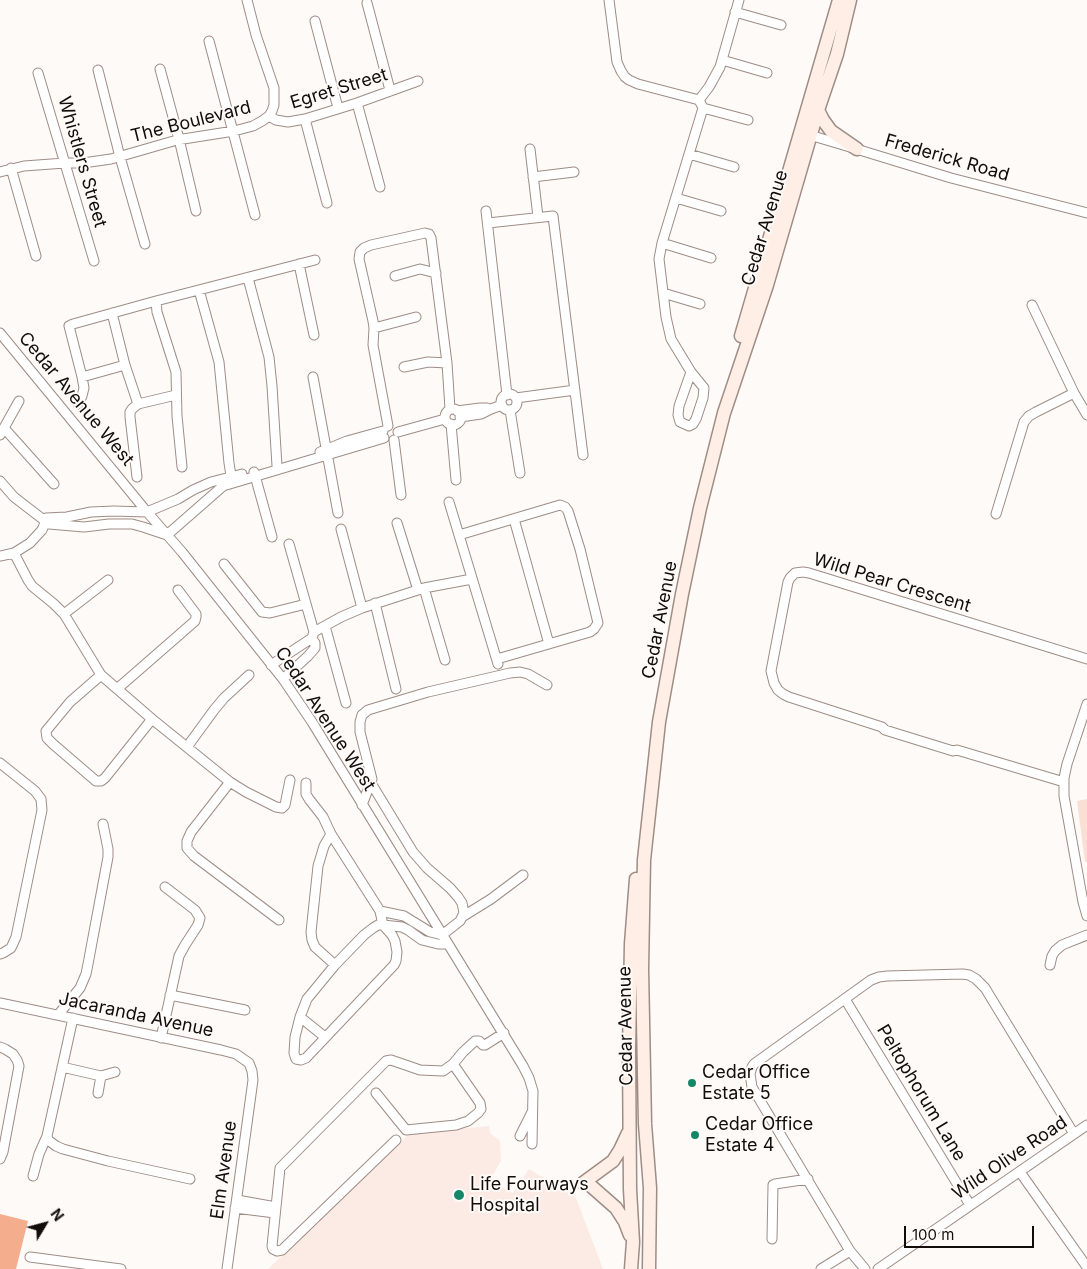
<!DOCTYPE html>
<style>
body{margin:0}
#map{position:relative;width:1087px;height:1269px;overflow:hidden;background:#fefaf8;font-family:Inter,sans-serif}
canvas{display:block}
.north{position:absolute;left:20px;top:1199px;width:50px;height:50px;-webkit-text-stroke:4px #fefaf8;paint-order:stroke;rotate:53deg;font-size:14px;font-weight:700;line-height:20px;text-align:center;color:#130d0a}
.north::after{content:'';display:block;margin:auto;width:18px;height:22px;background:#130d0a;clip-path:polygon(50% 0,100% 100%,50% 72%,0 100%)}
.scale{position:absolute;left:904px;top:1226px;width:130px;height:22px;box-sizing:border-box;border:2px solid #130d0a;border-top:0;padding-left:6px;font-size:15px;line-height:18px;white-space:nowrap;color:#130d0a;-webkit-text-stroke:4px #fefaf8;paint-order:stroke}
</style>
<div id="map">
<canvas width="1087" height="1269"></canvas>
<div class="north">N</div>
<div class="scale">100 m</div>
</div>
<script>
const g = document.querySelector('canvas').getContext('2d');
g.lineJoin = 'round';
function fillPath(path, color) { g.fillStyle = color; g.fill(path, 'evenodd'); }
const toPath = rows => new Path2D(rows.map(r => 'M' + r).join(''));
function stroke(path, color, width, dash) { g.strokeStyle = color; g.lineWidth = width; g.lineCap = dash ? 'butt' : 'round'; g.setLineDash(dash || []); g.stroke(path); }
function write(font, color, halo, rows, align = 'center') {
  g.font = font + ' Inter,sans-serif'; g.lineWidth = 4; g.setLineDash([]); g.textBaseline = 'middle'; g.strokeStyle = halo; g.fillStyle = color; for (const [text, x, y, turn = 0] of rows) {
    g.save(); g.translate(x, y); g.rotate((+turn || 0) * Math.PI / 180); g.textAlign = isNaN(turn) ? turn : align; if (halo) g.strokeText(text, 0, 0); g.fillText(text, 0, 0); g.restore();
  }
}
const built = toPath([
 [489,1126,490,1133,500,1141,501,1161,490,1180,513,1193,529,1169,576,1198,603,1269,268,1269,409,1134]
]);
const green = toPath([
 [1087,799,1087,862,1085,862,1077,801]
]);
const forest = toPath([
 [0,1214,28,1221,16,1269,0,1269]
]);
const street = toPath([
 [609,0,617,62,621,71,625,77,629,80,638,84,699,100],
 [367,3,390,90],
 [735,12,781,25],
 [315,21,338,108],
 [209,41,255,215],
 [722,60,767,73],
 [160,69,179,139,196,211],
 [98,70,120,157,145,244],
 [38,73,94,261],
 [699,100,709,87,720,67,739,0],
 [357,103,380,187],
 [703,108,748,120],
 [269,116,276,120,288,122,305,119,357,103,418,81],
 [305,119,327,203],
 [806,134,840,144,951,178,1087,213],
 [530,149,538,217],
 [689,154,734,167],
 [11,168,36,256],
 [0,172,24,166,65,163,83,163,111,159,177,140,234,131,253,126,262,121,269,116,272,111,274,105,274,88,256,35,247,0],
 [533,177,574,172],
 [676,198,721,211],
 [486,211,507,395],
 [488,223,553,216,583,455],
 [662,243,711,258],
 [299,264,314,335],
 [395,276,420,269,436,273],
 [248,278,269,357,272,386,277,466],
 [199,290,219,362,229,463,232,482],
 [663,293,700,304],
 [1032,305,1074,393,1087,415],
 [112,313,125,365,138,404],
 [374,328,416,317],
 [0,333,147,512,182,552,283,679,312,722,523,1066,529,1078,533,1091,532,1144],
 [404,367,428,362,447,363],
 [691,372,679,406,678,415,680,422,689,426,693,424,696,419,703,398,704,388,691,372,671,339,666,317,659,259,662,243,703,108,699,100],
 [82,377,125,365],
 [313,377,338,513],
 '501 402a8 8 0 1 1 16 0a8 8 0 1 1-16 0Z',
 [516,398,575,390],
 [78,404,82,396,84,388,82,377,69,326,73,324,156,301],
 '445 417a8 8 0 1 1 16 0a8 8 0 1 1-16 0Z',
 [510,410,520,473],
 [457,411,480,408,487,408],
 [460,417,481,414,491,409,502,405],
 [451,424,456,480],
 [388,426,373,345,374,328,373,321,359,259,360,252,364,248,371,245,425,233,429,234,431,238,447,363,450,409],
 [4,428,54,484],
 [398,432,445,419],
 [0,435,19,401],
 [394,440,401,495],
 [320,452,347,441,383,431],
 [182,467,177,416,176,372,157,312,156,301,315,260],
 [254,472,272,537],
 [137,477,130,417,130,412,132,409,138,404,176,395],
 [0,481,14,497,49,524,84,527,109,524,132,524,143,527,167,535,223,486,384,438],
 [449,502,498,664],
 [996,514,1024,422,1029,416,1036,412,1074,393],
 [46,518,67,517,91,512,114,511,147,512,178,499,193,490,211,482,242,474],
 [514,519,549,644],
 [397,523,418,590],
 [341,529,362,608],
 [459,535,560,505,565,507,568,511,580,549,598,623,594,629,590,632,497,659],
 [289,544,314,632],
 [14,553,28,580,32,586,54,604,64,614,101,675,152,719,230,782,246,792,276,807,282,808,285,805,290,780],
 [0,556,14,553,30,543,42,530,47,518],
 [224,564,262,612,270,613,306,604],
 [424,588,445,660],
 [375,603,396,689],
 [64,614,108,580],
 [325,626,346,703],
 [271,665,312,638,314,632,341,617,362,608,424,588,472,579],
 [101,675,70,702,46,731,47,738,53,744,96,781,101,781,105,778,152,719],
 [283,679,308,656,315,648,315,643,312,638],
 [117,689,195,621,196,617,196,614,178,590],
 [1087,704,1067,764,1064,778,1064,796,1083,902,1087,916],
 [187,747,214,710,224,698,249,675],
 [0,763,35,791,41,799,42,810,16,937,11,948,3,953,0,954],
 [230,782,191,832,187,841,187,848,194,856,279,920],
 [1064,782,957,750,953,751,885,730,882,727,789,697,783,694,778,690,774,683,771,671,788,582,790,578,795,573,803,572,809,573,1087,659],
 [306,783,306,794,309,799,323,817,331,834],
 [371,783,413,852,427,868,450,888,458,897,462,903,464,913,460,921,442,935,430,932,404,916,380,911],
 [362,805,372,779,360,732,360,722,362,715,368,710,428,692,510,673,520,672,528,674,547,685],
 [462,917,491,899,523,875],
 [378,925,383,925,392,935,395,941,397,952,396,961,394,965,306,1058,301,1060,296,1059,294,1053,295,1037,300,1017,307,999,335,965,364,935,373,928,378,925],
 [335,965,315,947,312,940,311,932,318,866,324,846,331,834,380,911,383,925,402,927,408,930,422,940,438,944,448,944],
 [1050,965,1052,956,1055,951,1062,945,1087,935],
 [170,995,245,1010],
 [845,999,970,1205],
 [0,1003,221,1050,236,1054,249,1063,252,1071,253,1080,227,1269],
 [58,1015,80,988,86,974,88,964,108,857,108,849,103,824],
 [300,1017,325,1037],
 [73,1018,47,1136,48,1140,56,1146,63,1149,108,1161,190,1179],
 [161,1038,179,956,185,945,198,925,200,918,195,910,165,887],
 [0,1047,5,1049,13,1054,17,1060,19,1066,3,1152,0,1159],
 [62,1067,101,1076],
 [98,1093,101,1076,115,1072],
 [376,1093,406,1130,456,1125,468,1121,478,1113,481,1109,480,1103,453,1064],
 [520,1136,532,1112],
 [396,1140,282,1250,277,1251,273,1249,272,1246,280,1168,386,1061,391,1060,420,1070,443,1071,453,1064,463,1052,475,1041,479,1041,483,1045,485,1045,504,1033],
 [1020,1172,1087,1267],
 [33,1176,39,1154,47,1136],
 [237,1200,276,1207],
 [235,1208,275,1213],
 [772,1239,773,1185,775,1184,808,1179],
 [30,1257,121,1269],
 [821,1269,850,1251],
 [865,1269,850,1251,752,1087,750,1074,752,1067,754,1064,871,980,879,977,887,976,963,974,969,975,976,979,985,988,1074,1134],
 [878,1269,1087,1125]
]);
const secondary = toPath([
 [818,110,823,120,831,131,857,149],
 [741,336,839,0],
 [583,1183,613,1161,620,1150,628,1133],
 [591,1186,616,1208,625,1222,630,1235],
 [631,1269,633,1242,630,1189,629,1049,631,944,636,879],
 [649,1269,650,1188,645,1124,642,969,644,860,659,722,682,594,700,508,724,413,767,285,818,110,837,54,850,0]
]);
const markers = [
 [692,1083,5,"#138868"],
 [695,1135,5,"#138868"],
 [459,1195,6,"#138868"]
];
const streetNames = [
 ["Egret Street",339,89,-17],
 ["The Boulevard",191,122,-14],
 ["Frederick Road",947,158,16],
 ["Whistlers Street",82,162,74],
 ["Cedar Avenue",765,228,-73],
 ["Cedar Avenue West",76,399,50],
 ["Wild Pear Crescent",892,583,17],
 ["Cedar Avenue",660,620,-79],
 ["Cedar Avenue West",325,719,57],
 ["Jacaranda Avenue",136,1015,12],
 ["Cedar Avenue",626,1026,-91],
 ["Peltophorum Lane",921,1093,59],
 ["Wild Olive Road",1010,1158,-34],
 ["Elm Avenue",224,1170,-82]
];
const poiNames = [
 ["Cedar Office",702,1073],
 ["Estate 5",702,1094],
 ["Cedar Office",705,1125],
 ["Estate 4",705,1146],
 ["Life Fourways",470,1185],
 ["Hospital",470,1206]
];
fillPath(built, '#fbebe4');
fillPath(green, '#f9dfd4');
fillPath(forest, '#f4ae8d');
stroke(street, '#9e8d85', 11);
stroke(secondary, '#9e8d85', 15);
stroke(street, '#fff', 9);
stroke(secondary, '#feeee6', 12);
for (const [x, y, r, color] of markers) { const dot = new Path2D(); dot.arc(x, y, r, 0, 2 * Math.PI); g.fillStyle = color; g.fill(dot); stroke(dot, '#fefaf8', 2); }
write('18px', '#130d0a', '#fefaf8', streetNames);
write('18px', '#130d0a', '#fefaf8', poiNames, 'left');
</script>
